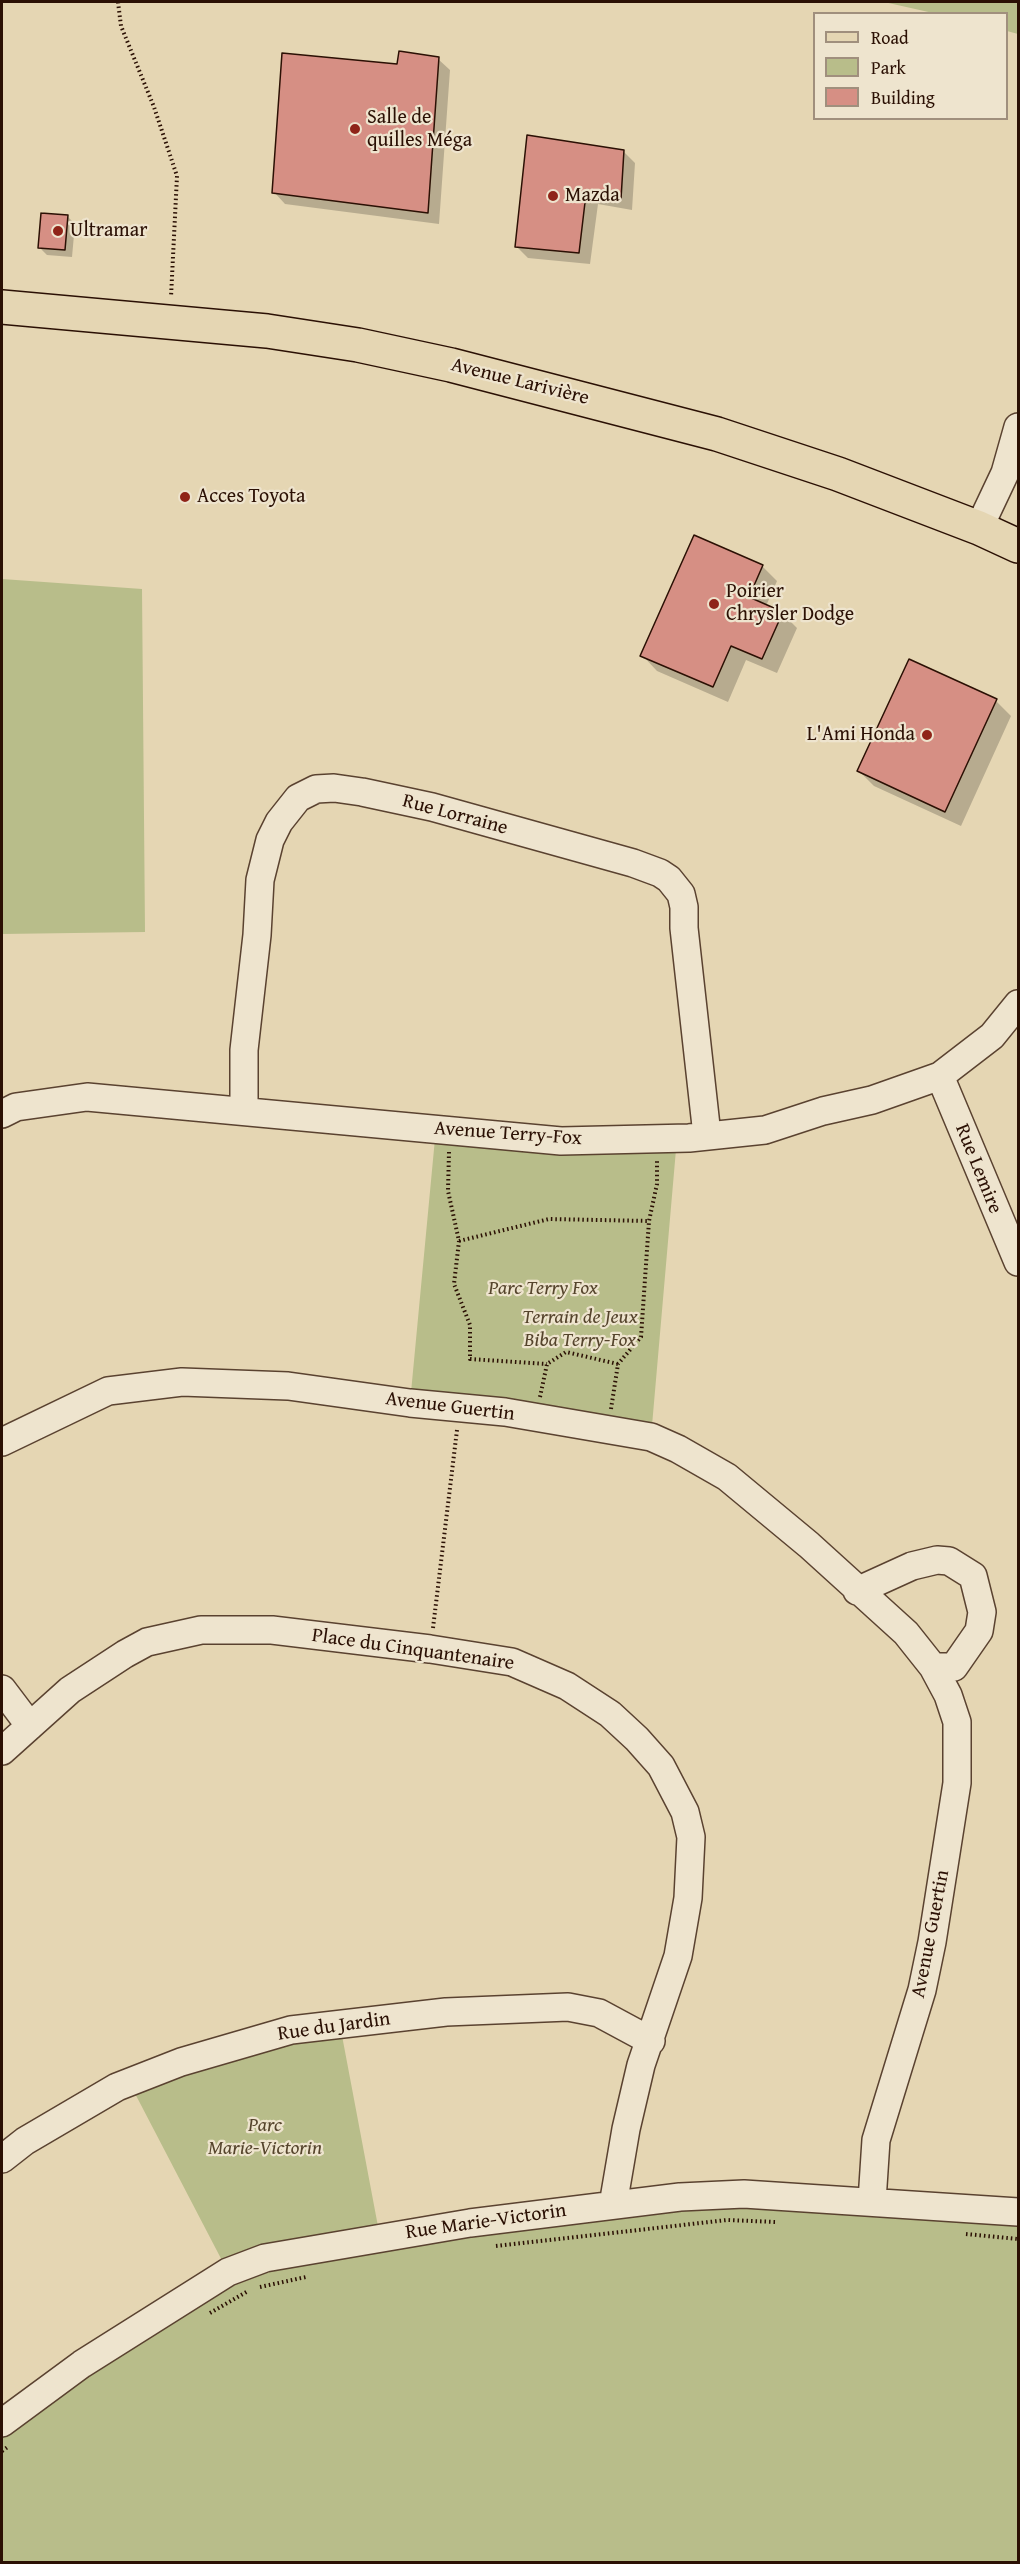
<!DOCTYPE html>
<meta charset="utf-8">
<style>
body{margin:0}
#map{position:relative;width:1020px;height:2564px;overflow:hidden;background:#e5d6b3;font-family:"Gentium Book Plus",serif}
canvas{display:block}
.frame{position:absolute;inset:0;border:3px solid #2b1004;pointer-events:none}
.legend{position:absolute;left:813px;top:12px;width:195px;height:108px;box-sizing:border-box;background:#eee4ce;border:2px solid #a08f7d;margin:0;padding:8px 10px;list-style:none;font-size:18px;color:#2b1004}
.legend li{display:flex;align-items:center;gap:12px;height:30px}
.legend b{width:30px;border:2px solid #a08f7d}
</style>
<div id="map">
<canvas width="1020" height="2564"></canvas>
<div class="frame"></div>
<ul class="legend">
<li><b style="height:8px;background:#e5d6b3"></b>Road</li>
<li><b style="height:16px;background:#b8bd8a"></b>Park</li>
<li><b style="height:16px;background:#d68f84"></b>Building</li>
</ul>
</div>
<script>
const g = document.querySelector('canvas').getContext('2d');
g.lineJoin = 'round';
function fillPath(path, color) { g.fillStyle = color; g.fill(path, 'evenodd'); }
const toPath = rows => new Path2D(rows.map(r => 'M' + r).join(''));
function stroke(path, color, width, dash) { g.strokeStyle = color; g.lineWidth = width; g.lineCap = dash ? 'butt' : 'round'; g.setLineDash(dash || []); g.stroke(path); }
function write(font, color, halo, rows, align = 'center') {
  g.font = font + ' "Gentium Book Plus",serif'; g.lineWidth = 4.5; g.setLineDash([]); g.textBaseline = 'middle'; g.strokeStyle = halo; g.fillStyle = color; for (const [text, x, y, turn = 0] of rows) {
    g.save(); g.translate(x, y); g.rotate((+turn || 0) * Math.PI / 180); g.textAlign = isNaN(turn) ? turn : align; if (halo) g.strokeText(text, 0, 0); g.fillText(text, 0, 0); g.restore();
  }
}
const green = toPath([
 [884,2,1018,2,1018,34,1007,31,1006,14,933,13],
 [2,579,142,589,145,932,2,934],
 [436,1128,677,1138,651,1437,410,1403],
 [340,2025,380,2237,680,2197,1018,2212,1018,2562,2,2562,2,2423,228,2272,129,2082]
]);
const shadow = toPath([
 [438,59,450,70,439,224,285,204,274,192,399,66],
 [623,151,635,163,632,210,598,204,590,264,528,258,516,246],
 [67,216,75,224,72,257,47,255,40,248],
 [762,566,777,581,766,606,782,613,797,628,777,673,746,660,728,702,657,671,642,655],
 [996,701,1011,716,961,826,874,786,859,771]
]);
const building = toPath([
 [399,51,439,57,428,213,272,193,282,53,397,64,399,51],
 [527,135,624,150,621,199,586,194,579,253,515,247,527,135],
 [41,213,68,215,65,250,38,248,41,213],
 [694,535,763,565,749,597,783,612,762,659,731,646,713,687,640,656,694,535],
 [909,659,997,699,945,812,857,771,909,659]
]);
const path = toPath([
 [118,2,121,26,154,107,177,176,171,297],
 [449,1152,448,1191,459,1241,454,1284,470,1325,470,1359,547,1364],
 [459,1241,549,1219,649,1221],
 [540,1397,547,1364,566,1352,618,1364],
 [611,1409,618,1364,641,1337,649,1221,657,1184,657,1160],
 [433,1628,457,1430],
 [966,2234,1018,2239],
 [496,2246,727,2220,776,2222],
 [260,2287,306,2277],
 [210,2313,248,2291],
 [2,2451,9,2446]
]);
const minor = toPath([
 [979,528,1005,473,1018,427],
 [940,1076,1018,1262],
 [244,1111,244,1050,257,935,260,880,270,840,279,822,298,798,316,789,334,788,362,792,432,807,633,863,660,873,669,879,681,894,684,907,684,928,707,1135],
 [2,1114,16,1107,87,1097,561,1141,689,1138,765,1130,823,1111,872,1100,940,1076,992,1036,1018,1004],
 [2,1442,108,1391,182,1382,288,1386,410,1403,505,1412,651,1437,678,1449,727,1477,809,1545,906,1633,933,1667,948,1695,957,1722,957,1783,932,1942,922,1990,876,2140,872,2201],
 [857,1591,912,1566,937,1560,949,1561,973,1576,982,1612,979,1631,954,1667,933,1667],
 [2,1689,30,1726],
 [2,1751,70,1690,125,1654,147,1642,201,1630,272,1630,430,1649,512,1662,567,1686,610,1714,637,1739,661,1766,685,1812,691,1837,688,1898,678,1956,641,2065,626,2129,613,2205],
 [2,2159,25,2141,117,2087,181,2062,291,2030,446,2012,568,2007,599,2013,651,2041],
 [2,2423,82,2364,228,2272,265,2258,470,2223,680,2197,744,2194,1018,2212]
]);
const major = toPath([
 [2,307,267,331,358,345,451,365,717,434,838,474,979,528,1018,546]
]);
const markers = [
 [355,129,6,"#8f2418"],
 [553,196,6,"#8f2418"],
 [58,231,6,"#8f2418"],
 [185,497,6,"#8f2418"],
 [714,604,6,"#8f2418"],
 [927,735,6,"#8f2418"]
];
const poiNames = [
 ["Salle de",367,118],
 ["quilles Méga",367,141],
 ["Mazda",565,196],
 ["Ultramar",70,231],
 ["Acces Toyota",197,497],
 ["Poirier",726,592],
 ["Chrysler Dodge",726,615],
 ["L'Ami Honda",915,735,"right"]
];
const streetNames = [
 ["Avenue Larivière",520,382,14],
 ["Rue Lorraine",455,815,15],
 ["Avenue Terry-Fox",508,1134,4],
 ["Rue Lemire",978,1169,68],
 ["Avenue Guertin",450,1407,7],
 ["Place du Cinquantenaire",413,1650,8],
 ["Avenue Guertin",931,1934,-79],
 ["Rue du Jardin",334,2027,-8],
 ["Rue Marie-Victorin",486,2222,-8]
];
const parkNames = [
 ["Parc Terry Fox",543,1289],
 ["Terrain de Jeux",580,1318],
 ["Biba Terry-Fox",580,1341],
 ["Parc",265,2126],
 ["Marie-Victorin",265,2149]
];
fillPath(green, '#b8bd8a');
fillPath(shadow, '#0003');
fillPath(building, '#d68f84');
stroke(building, '#2b1004', 1.5);
stroke(minor, '#5a4230', 30);
stroke(major, '#2b1004', 36);
stroke(path, '#2b1004', 4, [1.5, 3]);
stroke(minor, '#eee4ce', 27);
stroke(major, '#e5d6b3', 33);
for (const [x, y, r, color] of markers) { const dot = new Path2D(); dot.arc(x, y, r, 0, 2 * Math.PI); g.fillStyle = color; g.fill(dot); stroke(dot, '#eee4ce', 2); }
write('20px', '#2b1004', '#eee4ce', poiNames, 'left');
write('20px', '#2b1004', '#eee4ce', streetNames);
write('italic 20px', '#55442c', '#eee4ce', parkNames);
</script>
